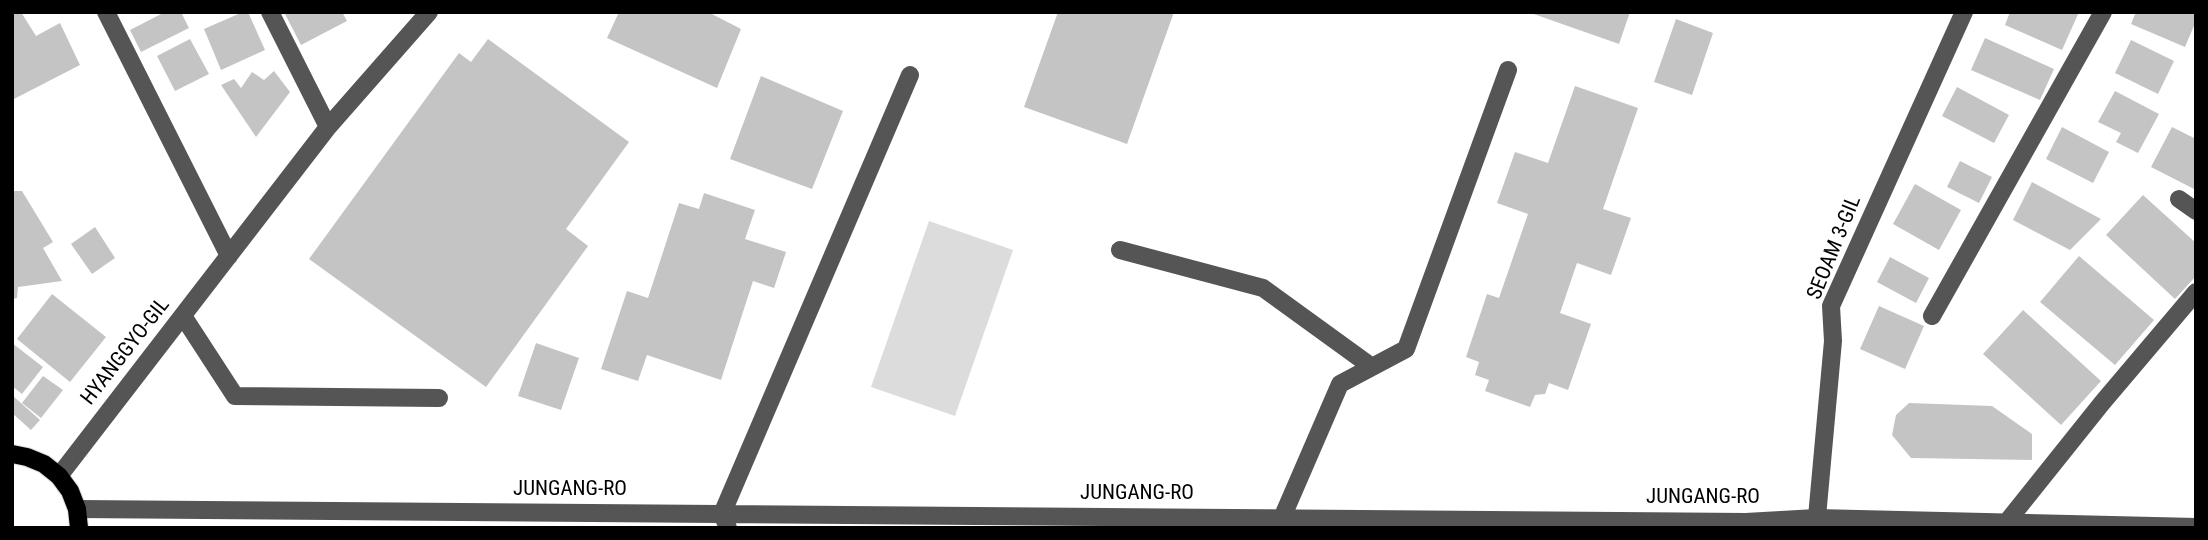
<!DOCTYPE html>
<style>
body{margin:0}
#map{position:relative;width:2208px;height:540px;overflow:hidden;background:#fff;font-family:"Roboto Condensed",sans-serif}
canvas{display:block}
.frame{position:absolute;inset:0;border:14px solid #000;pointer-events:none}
</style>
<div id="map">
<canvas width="2208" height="540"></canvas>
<div class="frame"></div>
</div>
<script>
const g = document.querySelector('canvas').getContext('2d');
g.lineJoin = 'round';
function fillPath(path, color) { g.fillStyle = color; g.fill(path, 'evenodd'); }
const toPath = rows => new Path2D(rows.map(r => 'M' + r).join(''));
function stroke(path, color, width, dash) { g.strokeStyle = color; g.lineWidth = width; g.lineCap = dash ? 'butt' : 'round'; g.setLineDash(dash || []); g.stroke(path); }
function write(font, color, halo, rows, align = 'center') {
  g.font = font + ' "Roboto Condensed",sans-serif'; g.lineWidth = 6; g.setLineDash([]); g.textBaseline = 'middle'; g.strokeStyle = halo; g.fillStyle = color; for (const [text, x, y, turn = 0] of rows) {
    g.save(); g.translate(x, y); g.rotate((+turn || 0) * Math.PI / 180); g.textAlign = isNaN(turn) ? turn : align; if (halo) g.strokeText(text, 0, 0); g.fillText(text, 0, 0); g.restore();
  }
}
const green = toPath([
 [929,221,1013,250,955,416,871,387]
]);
const building = toPath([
 [12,12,21,12,36,36,60,23,80,65,12,100],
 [165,12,181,12,189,28,141,52,130,30],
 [243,12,248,12,265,50,221,70,204,29],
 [284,12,342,12,347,21,301,45],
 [619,12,708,12,741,29,717,88,607,38],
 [1058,12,1174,12,1127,144,1024,107],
 [1528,12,1630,12,1619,44],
 [2010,12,2079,12,2062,50,2005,25],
 [2136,12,2196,12,2196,21,2185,47,2131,24],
 [1676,19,1713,33,1692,95,1654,82],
 [1985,38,2054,69,2040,100,1971,70],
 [190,39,209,74,175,91,157,56],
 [488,39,629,142,566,229,588,246,486,387,309,259,459,53,471,62],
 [2131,40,2174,61,2158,94,2115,73],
 [274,71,290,92,256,137,221,85,234,79,241,88,252,72,264,80],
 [761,76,843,111,812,189,730,159],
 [1575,86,1638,108,1603,209,1631,218,1611,275,1577,263,1560,313,1591,324,1568,390,1549,383,1545,394,1535,395,1530,407,1485,391,1489,380,1475,375,1479,362,1466,357,1487,294,1499,298,1528,214,1497,203,1515,152,1548,163],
 [1957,87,2009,115,1994,143,1942,116],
 [2115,91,2159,114,2138,153,2116,142,2121,133,2098,122],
 [2062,127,2109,152,2093,183,2046,159],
 [2172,127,2196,139,2196,190,2151,167],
 [1960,161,1992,177,1979,203,1947,187],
 [2032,182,2101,219,2070,250,2013,220],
 [1915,184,1961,210,1939,250,1893,224],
 [12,191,22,191,53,242,43,248,62,281,18,287,17,298,12,299],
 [704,193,755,210,745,239,786,252,774,288,753,281,721,380,647,355,638,381,601,369,627,291,648,298,679,203,699,209],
 [2143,195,2196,243,2196,276,2175,299,2106,235],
 [95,227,115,258,92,274,71,244],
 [2079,256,2154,320,2115,365,2040,302],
 [1890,257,1929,278,1916,303,1877,282],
 [52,294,106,337,70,382,17,339],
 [1879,306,1924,326,1905,369,1860,349],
 [2023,310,2101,381,2061,425,1983,354],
 [12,343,43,367,22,394,12,386],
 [536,343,579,358,561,410,518,396],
 [43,376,63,390,41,418,22,403],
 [12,395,40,420,31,430,12,413],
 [1909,403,1992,406,2032,434,2032,460,1911,458,1892,435,1896,415]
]);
const minor = toPath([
 [106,12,229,256],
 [270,12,328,127],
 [2179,199,2196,211],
 [1120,250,1263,288,1372,367],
 [183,316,235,396,439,398],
 [1932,316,2103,12],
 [59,476,328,127,429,12],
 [77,509,1746,522,1816,518,2196,527],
 [1282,518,1340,384,1406,349,1508,70],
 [2006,523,2102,403,2196,292],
 [728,528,722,514,910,75],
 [1816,528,1833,341,1831,306,1964,12]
]);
const major = toPath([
 [12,454,27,457,44,464,59,476,70,491,77,509,79,528]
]);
const streetNames = [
 ["SEOAM 3-GIL",1835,248,-68],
 ["HYANGGYO-GIL",126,352,-52],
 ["JUNGANG-RO",570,490],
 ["JUNGANG-RO",1137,494],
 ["JUNGANG-RO",1703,498]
];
fillPath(green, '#dcdcdc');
fillPath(building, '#c4c4c4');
stroke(major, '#dbdbdb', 20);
stroke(minor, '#555', 18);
stroke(major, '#000', 18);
write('21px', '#000', '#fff', streetNames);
</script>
